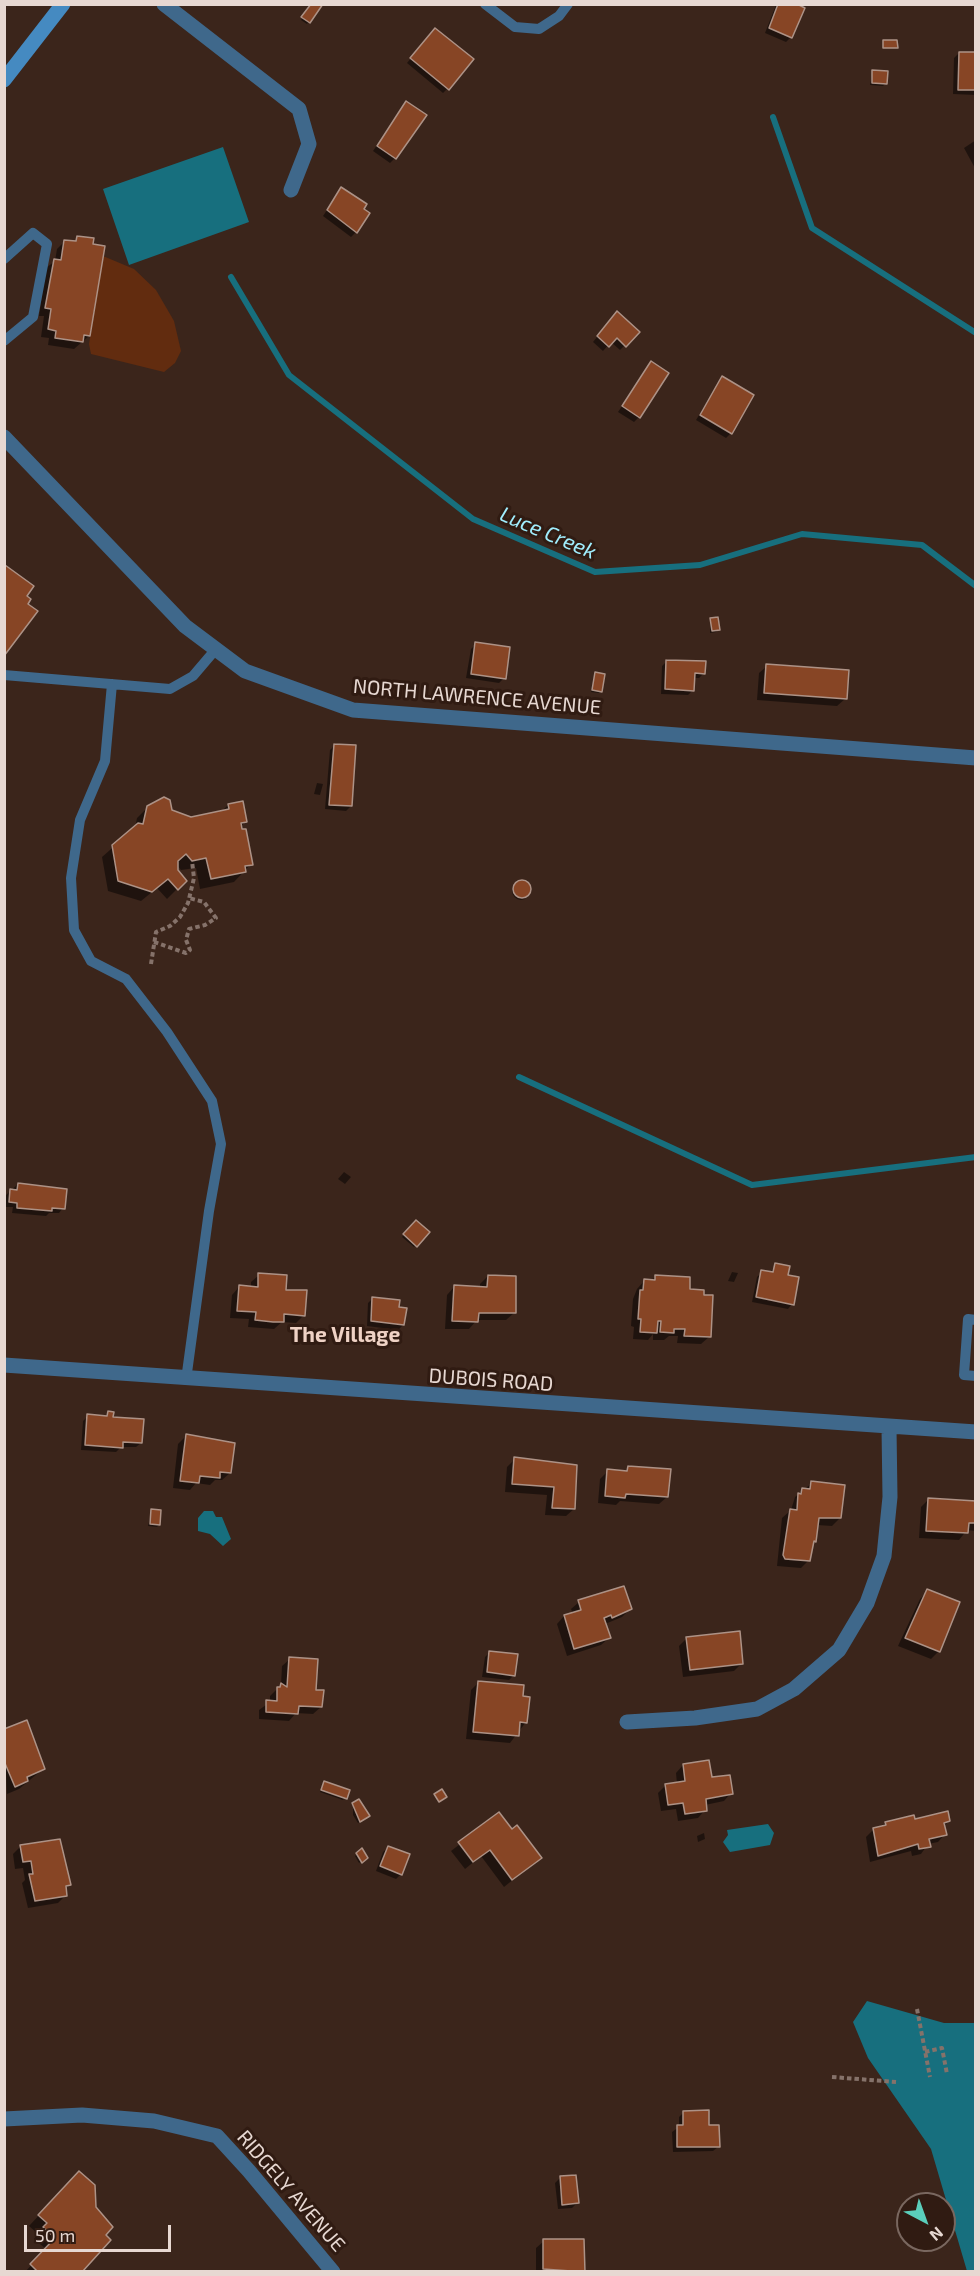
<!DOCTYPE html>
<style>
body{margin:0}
#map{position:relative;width:980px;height:2276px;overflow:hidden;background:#3b251b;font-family:"Exo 2",sans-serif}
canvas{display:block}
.frame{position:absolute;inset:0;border:6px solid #e7d8d2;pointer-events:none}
.north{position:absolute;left:896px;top:2192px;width:60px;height:60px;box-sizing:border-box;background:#301b12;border:2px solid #79675f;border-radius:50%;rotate:139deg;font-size:16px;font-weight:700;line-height:24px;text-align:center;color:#e7d8d2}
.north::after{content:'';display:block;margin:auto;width:21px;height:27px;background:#5bcebb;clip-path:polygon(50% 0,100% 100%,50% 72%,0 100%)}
.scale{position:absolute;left:24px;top:2225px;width:147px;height:27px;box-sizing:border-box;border:3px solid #e7d8d2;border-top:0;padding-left:8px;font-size:18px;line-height:21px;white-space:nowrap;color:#e7d8d2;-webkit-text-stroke:4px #301b12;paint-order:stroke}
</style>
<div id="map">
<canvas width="980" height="2276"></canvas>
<div class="frame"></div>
<div class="north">N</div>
<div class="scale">50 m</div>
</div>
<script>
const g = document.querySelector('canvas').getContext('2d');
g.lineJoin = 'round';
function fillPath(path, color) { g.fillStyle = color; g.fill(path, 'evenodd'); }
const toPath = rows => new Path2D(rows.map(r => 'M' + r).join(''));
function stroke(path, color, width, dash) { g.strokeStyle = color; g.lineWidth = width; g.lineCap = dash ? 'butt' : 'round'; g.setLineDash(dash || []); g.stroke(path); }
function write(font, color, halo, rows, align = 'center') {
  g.font = font + ' "Exo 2",sans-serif'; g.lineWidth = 6; g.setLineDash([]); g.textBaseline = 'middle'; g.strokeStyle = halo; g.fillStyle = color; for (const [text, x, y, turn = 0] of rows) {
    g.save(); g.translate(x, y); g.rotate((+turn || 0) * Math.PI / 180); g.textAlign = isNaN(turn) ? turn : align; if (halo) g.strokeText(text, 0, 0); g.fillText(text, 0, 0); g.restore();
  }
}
const green = toPath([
 [103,256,134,269,156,290,174,321,181,351,175,363,164,372,91,354,89,344]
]);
const water = toPath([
 [223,147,249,222,129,265,103,189],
 [204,1511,213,1511,216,1517,222,1517,231,1539,223,1546,210,1534,198,1531,198,1518],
 [768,1824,774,1833,770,1845,730,1852,723,1842,728,1835,727,1830],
 [867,2001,944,2023,975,2023,975,2271,967,2271,931,2149,868,2058,853,2022]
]);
const shadow = toPath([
 [312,4,321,4,307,24,301,20],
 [793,4,791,37,786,42,765,33,776,5],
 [430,35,448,88,443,93,407,63],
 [959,53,976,54,976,95,953,94,954,58],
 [873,71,885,84,883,86,870,85],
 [406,103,395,158,390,163,373,151],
 [976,140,976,170,964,148],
 [341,189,356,232,351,237,323,216],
 [78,238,89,336,74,349,48,345,49,338,41,337,44,316,39,316,46,268,55,261,57,249,65,241,73,242],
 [612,318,638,332,620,350,611,342,603,351,593,342],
 [651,363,639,417,634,422,618,412],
 [722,378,731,433,726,438,696,420],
 [711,619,718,630,716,632,710,633],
 [476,644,504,678,499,683,466,678,471,649],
 [667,661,704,673,699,678,693,678,693,690,688,695,661,694,662,666],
 [767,666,845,699,837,706,757,700,759,673],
 [596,674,601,691,599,693,591,692],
 [335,745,351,806,346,811,325,809,330,750],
 [317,783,323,784,320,795,314,794],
 [228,805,245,822,240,827,251,864,234,882,200,889,196,868,181,870,176,864,176,870,185,881,167,899,157,888,141,901,108,891,102,857,135,828,137,818,148,807,190,818,221,812],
 '512 891a9 9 0 1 1 18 0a9 9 0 1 1-18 0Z',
 [344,1172,351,1177,345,1184,338,1179],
 [18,1184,63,1208,59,1213,49,1213,46,1216,12,1213,13,1207,5,1207,5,1196],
 [416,1222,428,1232,414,1247,402,1237],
 [776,1265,786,1276,792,1304,788,1309,752,1302,757,1277,762,1272,770,1273],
 [732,1272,738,1273,734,1282,728,1281],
 [259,1275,284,1291,304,1315,296,1323,282,1322,274,1329,248,1327,249,1319,230,1318,232,1295,239,1287,251,1288,251,1282],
 [488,1276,514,1313,506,1320,477,1320,469,1329,445,1329,447,1295,454,1287,480,1288,480,1284],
 [656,1276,688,1291,709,1337,701,1344,677,1343,678,1336,669,1336,664,1340,653,1340,653,1334,648,1340,633,1339,634,1327,631,1326,633,1299,637,1289,644,1281,651,1281],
 [373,1298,397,1308,403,1325,398,1330,367,1326,368,1303],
 [108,1413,141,1443,136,1447,121,1447,116,1452,81,1450,83,1421,88,1416,104,1417],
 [186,1436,230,1473,222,1480,215,1480,210,1485,196,1483,190,1490,173,1488,178,1444],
 [515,1459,575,1466,574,1509,566,1516,545,1515,547,1495,505,1492,507,1467],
 [628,1468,667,1497,659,1504,620,1501,616,1505,598,1503,600,1479,608,1471,624,1472],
 [812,1483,840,1518,832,1526,817,1525,809,1560,801,1568,777,1566,782,1518,791,1510,795,1497],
 [929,1499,976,1503,976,1531,967,1530,959,1540,919,1538,921,1507],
 [152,1510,159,1525,157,1527,148,1526],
 [928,1591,939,1651,931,1659,898,1646,920,1599],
 [579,1602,630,1609,622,1617,605,1624,609,1638,601,1645,567,1656,557,1624,564,1616,573,1614,571,1609],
 [687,1638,742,1663,734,1671,683,1677,679,1646],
 [490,1652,514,1675,509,1680,482,1677,485,1657],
 [290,1659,321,1707,313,1714,296,1713,289,1721,259,1719,259,1710,270,1702,270,1696,281,1685,282,1666],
 [479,1682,522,1698,526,1722,510,1743,466,1739,471,1690],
 [4,1731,43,1769,19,1789,7,1794],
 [683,1765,731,1793,724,1801,705,1805,705,1810,698,1818,678,1821,676,1809,661,1811,658,1793,666,1785,677,1784,676,1773],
 [324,1783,345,1798,343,1800,320,1792],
 [353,1804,366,1818,358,1823,353,1815],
 [499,1814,511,1831,540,1858,504,1887,481,1856,465,1869,451,1851],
 [949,1821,944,1826,945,1834,938,1842,928,1844,921,1854,912,1856,911,1851,870,1862,866,1837,874,1829,886,1823],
 [704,1833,705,1839,698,1842,697,1836],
 [21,1846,69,1884,65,1889,66,1895,58,1903,28,1908,22,1883,25,1880,23,1868,15,1869,13,1854],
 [388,1847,401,1874,396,1879,376,1871,383,1852],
 [357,1854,364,1860,359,1863,355,1856],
 [684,2112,708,2126,718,2147,713,2151,673,2152,672,2132,679,2127,679,2117],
 [560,2178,577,2203,572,2208,558,2209,555,2183],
 [69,2183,80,2272,25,2272,46,2249,34,2239,38,2234,29,2226],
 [544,2241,583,2272,536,2272,536,2248]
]);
const stream = toPath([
 [773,117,812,228,976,333],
 [231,277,289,375,473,519,595,572,700,565,802,534,922,545,976,586],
 [519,1077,752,1185,976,1157]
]);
const building = toPath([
 [311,4,323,4,310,23,301,17,311,4],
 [778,4,797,4,805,8,792,38,769,28,778,4],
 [435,28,474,59,449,90,410,58,435,28],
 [883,40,897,40,898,48,883,48,883,40],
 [959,52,976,52,976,90,958,90,959,52],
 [872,70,888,71,887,84,872,83,872,70],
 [406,101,427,115,396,159,377,146,406,101],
 [341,187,367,204,364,209,370,213,357,233,327,210,341,187],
 [77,236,94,238,93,244,105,246,90,336,84,335,83,342,55,338,56,331,48,329,51,309,45,308,54,259,61,260,64,240,76,241,77,236],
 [617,311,640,332,626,347,617,338,609,347,597,336,617,311],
 [651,361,669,373,640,418,622,406,651,361],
 [722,376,754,395,732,434,700,415,722,376],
 [5,565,34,586,27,596,31,599,28,604,38,611,4,656,5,565],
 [718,617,720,630,712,631,710,618,718,617],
 [475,642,510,647,506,679,471,674,475,642],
 [666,660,706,661,705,674,695,673,694,691,665,689,666,660],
 [766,664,849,670,847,699,764,693,766,664],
 [595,672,605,674,602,692,592,690,595,672],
 [334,744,356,745,352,806,329,805,334,744],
 [164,797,170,800,172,810,191,817,229,809,228,804,243,801,247,822,241,823,242,829,246,829,253,865,245,866,246,872,211,879,206,858,192,861,186,854,178,861,178,870,187,881,178,890,168,879,152,892,118,881,112,845,138,823,143,824,147,806,164,797],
 '513 889a9 9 0 1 1 18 0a9 9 0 1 1-18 0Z',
 [18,1183,67,1189,65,1209,52,1208,52,1211,17,1208,17,1203,9,1202,10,1189,17,1190,18,1183],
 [416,1220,430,1232,417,1247,403,1234,416,1220],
 [775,1263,790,1266,788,1275,799,1277,794,1305,756,1297,761,1270,773,1272,775,1263],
 [258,1273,287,1275,286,1290,307,1290,305,1316,284,1314,284,1322,273,1322,255,1320,256,1312,237,1311,239,1285,258,1287,258,1273],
 [488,1275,516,1276,516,1313,479,1313,478,1322,452,1321,454,1285,487,1287,488,1275],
 [655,1275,690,1277,690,1289,704,1290,704,1295,713,1295,711,1337,684,1336,685,1329,674,1329,674,1333,660,1332,661,1321,658,1321,657,1333,640,1332,641,1319,638,1319,640,1290,643,1290,644,1279,655,1280,655,1275],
 [372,1297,400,1300,399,1307,407,1308,404,1325,371,1321,372,1297],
 [108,1411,114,1412,113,1417,144,1419,142,1443,123,1442,123,1448,85,1445,87,1414,107,1416,108,1411],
 [186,1434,235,1443,231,1473,220,1472,220,1478,200,1476,199,1483,180,1481,186,1434],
 [514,1457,577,1465,575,1509,552,1508,554,1487,512,1484,514,1457],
 [628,1466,671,1469,668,1497,626,1494,625,1498,605,1496,607,1469,627,1471,628,1466],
 [811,1481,845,1485,841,1518,819,1518,816,1542,814,1541,810,1561,785,1559,783,1555,790,1509,797,1510,798,1493,801,1494,802,1488,810,1489,811,1481],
 [928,1498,976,1501,976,1523,969,1523,968,1533,926,1531,928,1498],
 [151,1509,161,1510,160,1525,150,1524,151,1509],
 [624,1586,632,1609,612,1618,611,1615,604,1618,611,1638,574,1649,564,1615,581,1610,578,1600,624,1586],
 [927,1589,960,1602,940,1652,905,1638,927,1589],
 [740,1631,743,1664,690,1670,686,1637,740,1631],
 [489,1651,518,1654,515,1676,487,1672,489,1651],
 [289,1657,318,1659,316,1690,324,1690,322,1707,299,1706,298,1714,266,1712,266,1700,277,1701,277,1687,280,1687,281,1683,287,1687,289,1657],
 [478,1681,524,1685,523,1696,530,1697,527,1723,520,1722,519,1736,473,1732,478,1681],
 [27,1720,45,1769,27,1777,28,1781,15,1787,4,1761,4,1729,27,1720],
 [709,1760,712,1777,730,1775,733,1794,706,1799,707,1811,685,1814,683,1803,668,1805,665,1784,685,1781,683,1764,709,1760],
 [324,1781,350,1790,347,1799,321,1790,324,1781],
 [442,1789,447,1797,439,1802,434,1794,442,1789],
 [359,1799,370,1816,360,1822,352,1803,359,1799],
 [948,1811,950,1821,944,1823,947,1835,929,1839,931,1847,919,1849,918,1844,878,1856,873,1828,886,1825,885,1822,914,1815,915,1819,948,1811],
 [499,1812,512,1829,517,1825,542,1858,512,1880,490,1850,473,1862,458,1842,499,1812],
 [60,1839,71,1885,66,1886,67,1896,35,1901,29,1874,33,1874,31,1861,23,1862,20,1845,60,1839],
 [388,1846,410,1854,402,1875,380,1866,388,1846],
 [362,1848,368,1858,362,1863,356,1853,362,1848],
 [709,2110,709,2125,719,2125,720,2147,677,2147,677,2125,683,2125,683,2111,709,2110],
 [79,2171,95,2185,96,2207,113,2227,106,2235,111,2240,82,2272,38,2272,30,2264,55,2238,43,2227,47,2223,38,2215,79,2171],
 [576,2175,579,2203,562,2205,560,2176,576,2175],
 [543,2239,584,2239,585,2272,543,2269,543,2239]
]);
const path = toPath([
 [154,942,186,953,190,950,186,940,189,929,205,925,216,918,204,902,189,898],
 [151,964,156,932,170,926,180,917,188,903,194,878,192,861],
 [917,2009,930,2077],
 [925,2052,942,2048,947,2074],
 [832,2077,896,2082]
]);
const lane = toPath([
 [485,4,515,27,539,29,559,16,568,4],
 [4,259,33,233,47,244,33,317,4,341],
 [4,675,170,689,193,676,216,649],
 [112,684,105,761,80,820,71,878,74,930,91,961,126,979,167,1032,212,1101,221,1144,209,1211,186,1380],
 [976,1320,968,1319,964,1375,976,1376]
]);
const street = toPath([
 [164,4,299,109,309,144,291,190],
 [4,437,185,626,245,671,353,710,976,758],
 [4,1365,976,1432],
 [627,1722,695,1718,757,1709,794,1689,839,1650,867,1603,884,1556,890,1497,889,1428],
 [4,2119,82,2115,154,2121,217,2136,249,2171,333,2272]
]);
const secondary = toPath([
 [4,80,63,4]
]);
const streetNames = [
 ["NORTH LAWRENCE AVENUE",477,697,5],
 ["DUBOIS ROAD",491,1380,4],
 ["RIDGELY AVENUE",291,2191,49]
];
const waterNames = [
 ["Luce Creek",548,533,23]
];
const neighbourhoodNames = [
 ["The Village",345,1335]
];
fillPath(green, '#622c0f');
fillPath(water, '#176f7e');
fillPath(shadow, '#0007');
stroke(stream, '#176f7e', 6);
fillPath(building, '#874525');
stroke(building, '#ad9286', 1.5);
stroke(path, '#85726a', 4, [4.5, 3]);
stroke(lane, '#3f688b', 10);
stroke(street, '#3f688b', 15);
stroke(secondary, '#458ac1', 15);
write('20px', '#e7d8d2', '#301b12', streetNames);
write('italic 21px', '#a1eefe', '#301b12', waterNames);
write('bold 21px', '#efd2c5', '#301b12', neighbourhoodNames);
</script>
